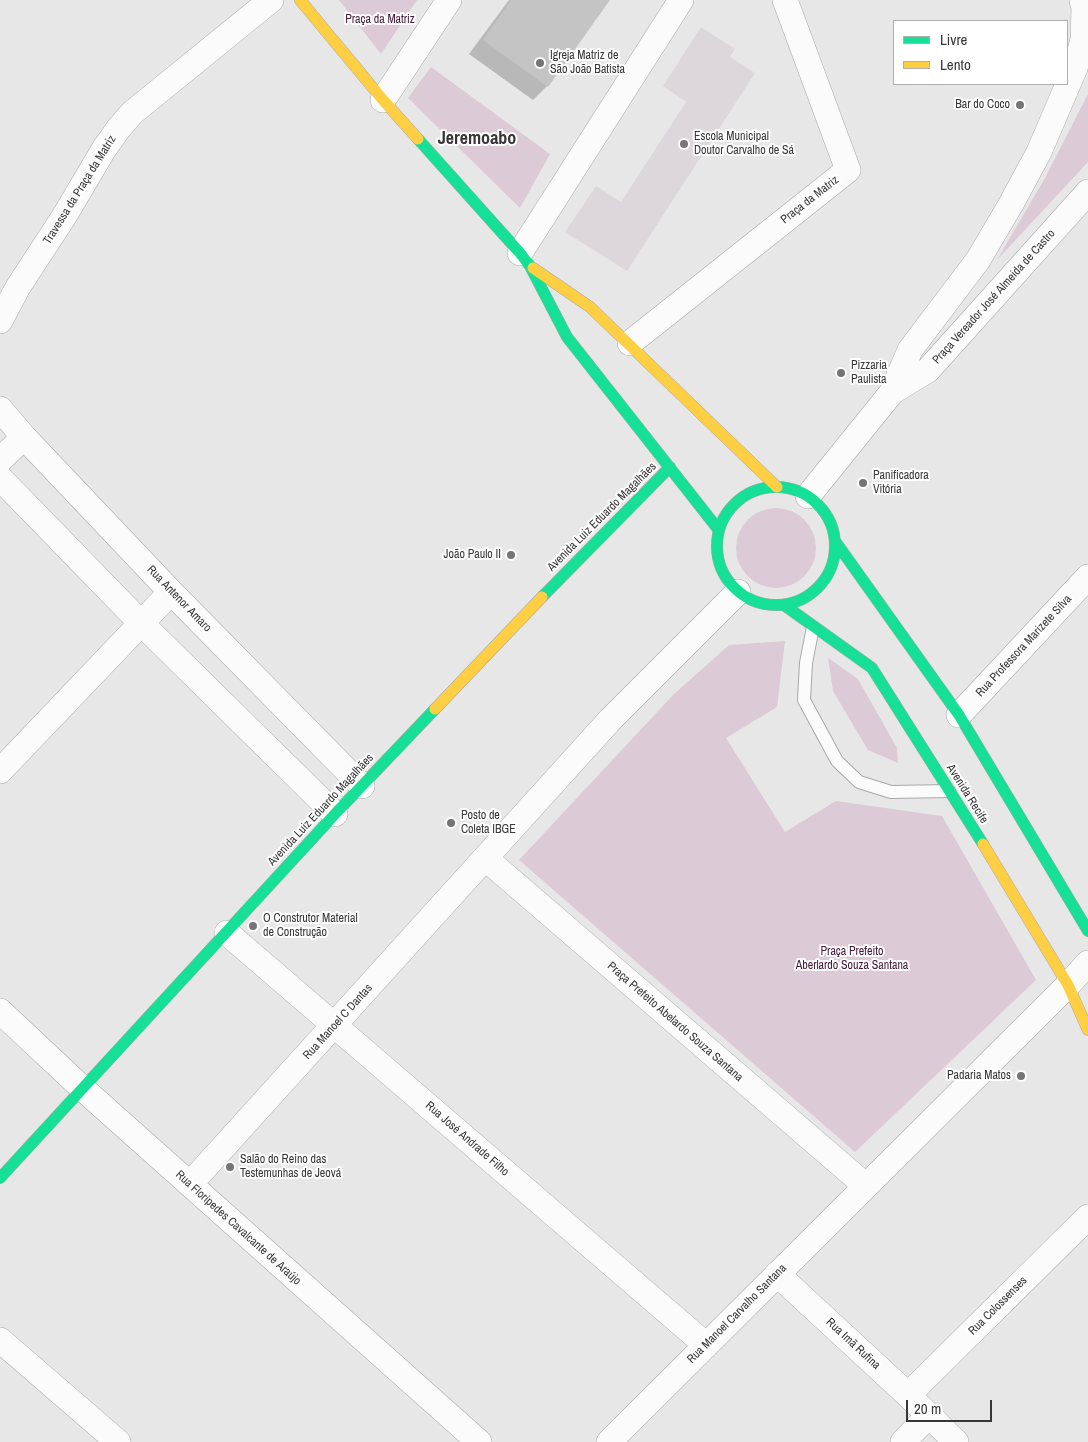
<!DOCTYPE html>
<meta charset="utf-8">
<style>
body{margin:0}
#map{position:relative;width:1088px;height:1442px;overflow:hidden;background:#e8e7e8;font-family:"Archivo Narrow",sans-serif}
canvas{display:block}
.legend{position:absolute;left:893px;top:20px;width:175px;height:65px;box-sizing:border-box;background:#fff;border:1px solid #afafaf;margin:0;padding:6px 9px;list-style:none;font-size:15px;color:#383637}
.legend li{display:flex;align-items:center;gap:10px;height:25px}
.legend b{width:25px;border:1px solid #afafaf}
.scale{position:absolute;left:906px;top:1400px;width:86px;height:22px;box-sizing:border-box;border:2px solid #383637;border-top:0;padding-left:6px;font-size:15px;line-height:18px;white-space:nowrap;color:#383637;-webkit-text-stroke:4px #fff;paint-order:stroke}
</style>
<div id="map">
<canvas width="1088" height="1442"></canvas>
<ul class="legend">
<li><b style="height:6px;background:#16e098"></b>Livre</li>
<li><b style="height:6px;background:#ffcf43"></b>Lento</li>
</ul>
<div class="scale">20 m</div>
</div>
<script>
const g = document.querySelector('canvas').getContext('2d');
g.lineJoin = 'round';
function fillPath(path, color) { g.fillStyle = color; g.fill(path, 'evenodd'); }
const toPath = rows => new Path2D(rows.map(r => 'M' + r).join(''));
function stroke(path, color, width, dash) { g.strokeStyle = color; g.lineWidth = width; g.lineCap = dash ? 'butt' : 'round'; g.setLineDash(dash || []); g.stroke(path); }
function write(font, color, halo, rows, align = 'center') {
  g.font = font + ' "Archivo Narrow",sans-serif'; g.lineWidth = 4; g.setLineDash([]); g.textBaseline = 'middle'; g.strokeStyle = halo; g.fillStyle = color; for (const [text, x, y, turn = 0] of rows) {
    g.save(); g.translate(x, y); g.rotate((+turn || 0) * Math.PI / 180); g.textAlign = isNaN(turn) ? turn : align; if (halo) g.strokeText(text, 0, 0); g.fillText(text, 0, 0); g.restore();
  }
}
const built = toPath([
 [701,27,735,49,730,57,755,73,627,271,565,232,596,186,621,202,686,102,663,86]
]);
const green = toPath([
 [339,0,417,0,381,54],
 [431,67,550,154,520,208,408,98],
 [1088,94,1088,162,997,260,1045,178],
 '736 548a40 40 0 1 1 80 0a40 40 0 1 1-80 0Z',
 [785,641,777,707,726,738,785,832,836,801,942,816,1036,980,855,1152,519,860,673,695,729,645],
 [828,658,858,679,897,748,898,763,868,750,833,691]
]);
const shadow = toPath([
 [509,0,609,0,547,86,533,100,469,54]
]);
const building = toPath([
 [511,0,610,0,548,87,483,40]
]);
const lane = toPath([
 [813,627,806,663,804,700,837,761,859,782,891,792,949,791]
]);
const street = toPath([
 [383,100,449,0],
 [520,253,681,0],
 [0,321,18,287,65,215,104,149,119,128,132,113,271,0],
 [630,343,848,170,785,0],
 [892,392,928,370,1088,192],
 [0,409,24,437,171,592,362,786],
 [0,460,24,437],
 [0,478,141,623,335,814],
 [808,496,892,392,910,350,978,260,1011,204,1039,152,1075,68,1083,40,1084,8,1082,0],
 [959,715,1088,577],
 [0,771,171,592],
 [485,858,866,1186],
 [227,933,706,1345],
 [0,1011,82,1088,479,1442],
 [190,1184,610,720,738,592],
 [777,1274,908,1395,956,1442],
 [0,1340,118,1442],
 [908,1395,1088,1217],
 [609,1442,1068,985,1088,963],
 [903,1442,929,1415]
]);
const fast = toPath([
 [418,139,520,253,530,266,567,337,718,529],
 '717 546a59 59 0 1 1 118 0a59 59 0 1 1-118 0Z',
 [835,541,959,715,1088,931],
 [542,597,670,467],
 [784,605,872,668,983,844],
 [0,1178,335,814,435,709]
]);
const slow = toPath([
 [300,0,383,100,418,139],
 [533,268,590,307,777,487],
 [435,709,542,597],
 [983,844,1068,985,1088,1030]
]);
const markers = [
 [540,63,5,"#767475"],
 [1020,105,5,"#767475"],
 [684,144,5,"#767475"],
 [841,373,5,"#767475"],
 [863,483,5,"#767475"],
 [511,555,5,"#767475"],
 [451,823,5,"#767475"],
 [253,926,5,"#767475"],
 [1021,1076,5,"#767475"],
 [230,1167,5,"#767475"]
];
const parkNames = [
 ["Praça da Matriz",380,20],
 ["Praça Prefeito",852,952],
 ["Aberlardo Souza Santana",852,966]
];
const poiNames = [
 ["Igreja Matriz de",550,56],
 ["São João Batista",550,70],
 ["Bar do Coco",1010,105,"right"],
 ["Escola Municipal",694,137],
 ["Doutor Carvalho de Sá",694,151],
 ["Pizzaria",851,366],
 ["Paulista",851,380],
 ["Panificadora",873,476],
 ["Vitória",873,490],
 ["João Paulo II",501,555,"right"],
 ["Posto de",461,816],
 ["Coleta IBGE",461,830],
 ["O Construtor Material",263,919],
 ["de Construção",263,933],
 ["Padaria Matos",1011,1076,"right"],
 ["Salão do Reino das",240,1160],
 ["Testemunhas de Jeová",240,1174]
];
const streetNames = [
 ["Travessa da Praça da Matriz",80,190,-58],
 ["Praça da Matriz",810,200,-38],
 ["Praça Vereador José Almeida de Castro",994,297,-48],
 ["Avenida Luiz Eduardo Magalhães",602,517,-45],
 ["Rua Antenor Amaro",179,599,46],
 ["Rua Professora Marizete Silva",1024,646,-47],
 ["Avenida Recife",967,794,58],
 ["Avenida Luiz Eduardo Magalhães",321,810,-47],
 ["Rua Manoel C Dantas",338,1022,-48],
 ["Praça Prefeito Abelardo Souza Santana",675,1022,41],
 ["Rua José Andrade Filho",467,1139,41],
 ["Rua Florípedes Cavalcante de Araújo",238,1228,42],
 ["Rua Colossenses",998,1306,-45],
 ["Rua Manoel Carvalho Santana",737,1314,-45],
 ["Rua Imã Rufina",853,1344,43]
];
const districtNames = [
 ["Jeremoabo",477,139]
];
fillPath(built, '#dcd7db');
fillPath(green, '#dccad6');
fillPath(shadow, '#0003');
fillPath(building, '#c5c4c4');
stroke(lane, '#a9a8a9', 14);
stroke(street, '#a9a8a9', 26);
stroke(fast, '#a9a8a9', 12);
stroke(slow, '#a9a8a9', 12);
stroke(lane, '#fcfbfc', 12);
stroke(street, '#fcfbfc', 25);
stroke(fast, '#16e098', 11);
stroke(slow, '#ffcf43', 11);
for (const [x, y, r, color] of markers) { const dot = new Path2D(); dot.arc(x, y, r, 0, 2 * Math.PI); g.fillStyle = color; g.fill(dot); stroke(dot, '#fff', 2); }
write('12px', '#431837', '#fff', parkNames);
write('12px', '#383637', '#fff', poiNames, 'left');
write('12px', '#383637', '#fff', streetNames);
write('bold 18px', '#383537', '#fff', districtNames);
</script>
